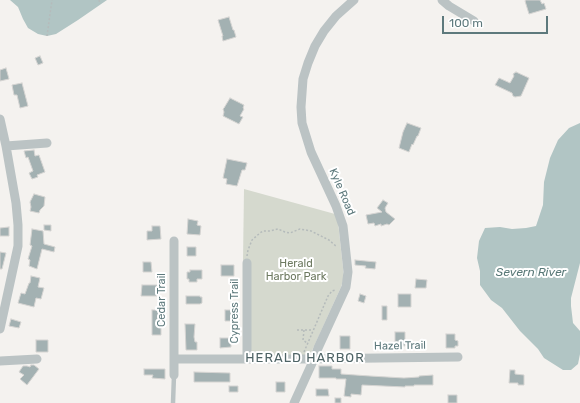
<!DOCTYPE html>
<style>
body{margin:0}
#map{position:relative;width:580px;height:403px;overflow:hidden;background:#f4f2ef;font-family:Rubik,sans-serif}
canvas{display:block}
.scale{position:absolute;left:442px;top:16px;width:106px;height:18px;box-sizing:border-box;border:2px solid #5d797c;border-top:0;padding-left:5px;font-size:12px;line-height:14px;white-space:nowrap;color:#5d797c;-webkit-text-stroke:3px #fff;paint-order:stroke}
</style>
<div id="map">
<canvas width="580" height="403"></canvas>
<div class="scale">100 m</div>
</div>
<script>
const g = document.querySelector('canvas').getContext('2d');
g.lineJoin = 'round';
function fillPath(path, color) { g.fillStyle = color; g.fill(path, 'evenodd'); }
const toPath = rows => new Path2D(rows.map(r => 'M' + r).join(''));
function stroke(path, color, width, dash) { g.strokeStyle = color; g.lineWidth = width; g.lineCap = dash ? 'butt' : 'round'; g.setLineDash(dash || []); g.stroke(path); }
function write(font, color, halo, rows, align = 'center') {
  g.font = font + ' Rubik,sans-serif'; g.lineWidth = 4; g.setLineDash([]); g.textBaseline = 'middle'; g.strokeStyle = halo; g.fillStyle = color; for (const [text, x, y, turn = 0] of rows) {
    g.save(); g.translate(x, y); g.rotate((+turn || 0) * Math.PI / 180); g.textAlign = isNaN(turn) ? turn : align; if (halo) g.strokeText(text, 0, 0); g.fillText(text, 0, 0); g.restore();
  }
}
const green = toPath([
 [244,189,335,214,338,222,344,277,341,287,310,355,250,356,243,261]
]);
const water = toPath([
 [10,0,107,0,78,20,56,34,47,36,38,34,28,28,23,19,18,7],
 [580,123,580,263,571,298,571,306,573,323,580,331,580,354,578,364,571,370,563,370,544,358,538,349,520,331,502,308,491,300,480,285,480,271,477,258,479,241,485,228,500,227,512,229,526,228,536,226,543,205,544,182,550,158,558,140,569,128]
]);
const building = toPath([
 [525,0,540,0,542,4,544,3,546,9,529,14,525,1,526,1,525,0],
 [229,17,233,30,234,30,236,37,223,41,222,36,223,36,222,33,218,20,229,17],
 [40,56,43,63,38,65,35,58,40,56],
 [6,68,9,79,0,81,0,70,6,68],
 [516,72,529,78,521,96,515,97,513,96,512,93,495,85,499,78,510,83,514,76,513,74,516,72],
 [22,83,28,106,20,108,17,95,14,95,12,85,22,83],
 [230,98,244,105,243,108,244,109,240,116,243,117,239,124,223,116,224,112,223,109,224,108,230,98],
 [407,123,421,128,418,136,417,136,413,145,412,144,409,152,399,148,403,132,407,123],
 [34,150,35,156,39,155,45,172,37,175,38,177,32,179,29,173,33,171,28,157,26,158,24,151,34,150],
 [227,159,247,163,245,170,242,170,237,186,226,184,227,179,223,178,227,159],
 [34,194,45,197,44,206,40,210,39,213,30,211,31,207,30,202,34,194],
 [383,200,388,203,385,208,386,212,395,219,389,225,387,224,381,226,381,224,375,226,374,223,368,224,366,215,382,212,377,208,383,200],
 [188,219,198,221,197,225,201,226,200,235,187,234,188,219],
 [44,225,51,225,51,231,44,230,44,225],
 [152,226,160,226,161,239,147,240,147,231,152,231,152,226],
 [9,227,9,236,0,236,0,228,9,227],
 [32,229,43,231,44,244,55,247,54,252,42,249,37,269,29,266,30,260,28,259,32,246,30,245,32,229],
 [187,247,196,247,196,256,187,256,187,247],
 [0,252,6,253,2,269,0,269,0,252],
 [355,260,376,262,375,269,365,268,366,266,355,265,355,260],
 [143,262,151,262,152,272,143,272,143,262],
 [221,265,234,265,234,276,221,276,221,265],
 [190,270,202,270,202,279,197,279,197,282,189,282,189,279,187,279,187,272,190,272,190,270],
 [31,276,40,278,38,287,44,288,41,299,36,298,34,307,18,303,21,293,25,294,29,283,30,283,31,276],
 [416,279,427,280,426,288,415,288,416,279],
 [142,285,157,285,157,296,141,296,142,285],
 [360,294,366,296,364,303,358,301,360,294],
 [398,294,411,294,411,307,398,307,398,294],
 [186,296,200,296,200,297,202,297,202,303,200,304,186,304,186,296],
 [382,306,387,306,387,320,382,320,382,306],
 [152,310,161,310,161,335,152,335,152,310],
 [225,310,234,310,234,321,225,321,225,310],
 [11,319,21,322,19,328,9,326,11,319],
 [185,324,195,324,194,337,195,342,197,342,197,350,186,350,185,324],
 [395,332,405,332,405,346,395,346,395,332],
 [446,334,455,334,455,340,458,341,458,346,455,346,455,348,446,348,446,334],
 [340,336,350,336,350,349,340,349,340,336],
 [220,338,231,338,231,347,220,348,220,338],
 [36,340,48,340,48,352,36,352,36,340],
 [31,365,34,365,39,369,27,385,20,379,24,375,19,372,23,366,27,366,30,367,31,365],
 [319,366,332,366,332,369,341,369,341,374,370,376,404,378,419,377,419,376,433,375,433,385,414,385,414,386,405,386,405,387,362,385,361,395,351,394,351,397,344,396,346,379,336,379,336,378,319,378,319,366],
 [144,369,165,369,165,379,152,378,153,375,144,375,144,369],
 [510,370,515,370,515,374,524,375,524,385,518,385,518,383,509,383,510,370],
 [194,372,230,373,230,382,194,382,194,372],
 [276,382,285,382,285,392,276,392,276,382],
 [229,386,238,386,238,392,229,392,229,386],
 [316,389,328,389,329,396,316,396,316,389],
 [448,395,457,395,457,403,448,403,448,395],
 [335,398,341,398,341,403,335,403,335,398]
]);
const path = toPath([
 [99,0,100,4],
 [47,36,52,0],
 [247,256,248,250,252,240,260,233,263,231,270,231,278,229,285,232,290,233,300,229,311,231,329,240,337,247],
 [297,330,313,330],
 [304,330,303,340,307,343],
 [304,352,328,296,332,291,336,290]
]);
const lane = toPath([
 [173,403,174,375]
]);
const street = toPath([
 [442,0,449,6,474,21],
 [0,119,6,146,16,203,18,225,18,246,0,329],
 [6,146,47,143],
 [174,359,301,359,458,357],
 [247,359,247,263],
 [0,361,37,359],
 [174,375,174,241],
 [294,403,314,359,318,348,346,287,348,272,343,226,336,206,311,152,302,123,301,107,303,79,308,63,315,46,324,31,336,16,354,0]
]);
const streetNames = [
 ["Kyle Road",342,192,67],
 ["Cedar Trail",162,300,-90],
 ["Cypress Trail",235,311,-90],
 ["Hazel Trail",400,346,-1]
];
const parkNames = [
 ["Herald",296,264],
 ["Harbor Park",296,277]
];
const waterNames = [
 ["Severn River",531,273]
];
const quarterNames = [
 ["HERALD HARBOR",305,358]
];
fillPath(green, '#d5d9ce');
fillPath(water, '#b1c5c4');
fillPath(building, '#a3b1b2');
stroke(building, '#d5d4d2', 1);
stroke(path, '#b5bbbb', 1.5, [2, 2]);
stroke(lane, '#bbc3c4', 4.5);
stroke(street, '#bbc3c4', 9);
write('11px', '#5d797c', '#fff', streetNames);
write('11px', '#6d7960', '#fff', parkNames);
write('italic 12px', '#587877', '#fff', waterNames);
g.letterSpacing = '1px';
write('13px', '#4f6466', '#fff', quarterNames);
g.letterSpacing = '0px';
</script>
